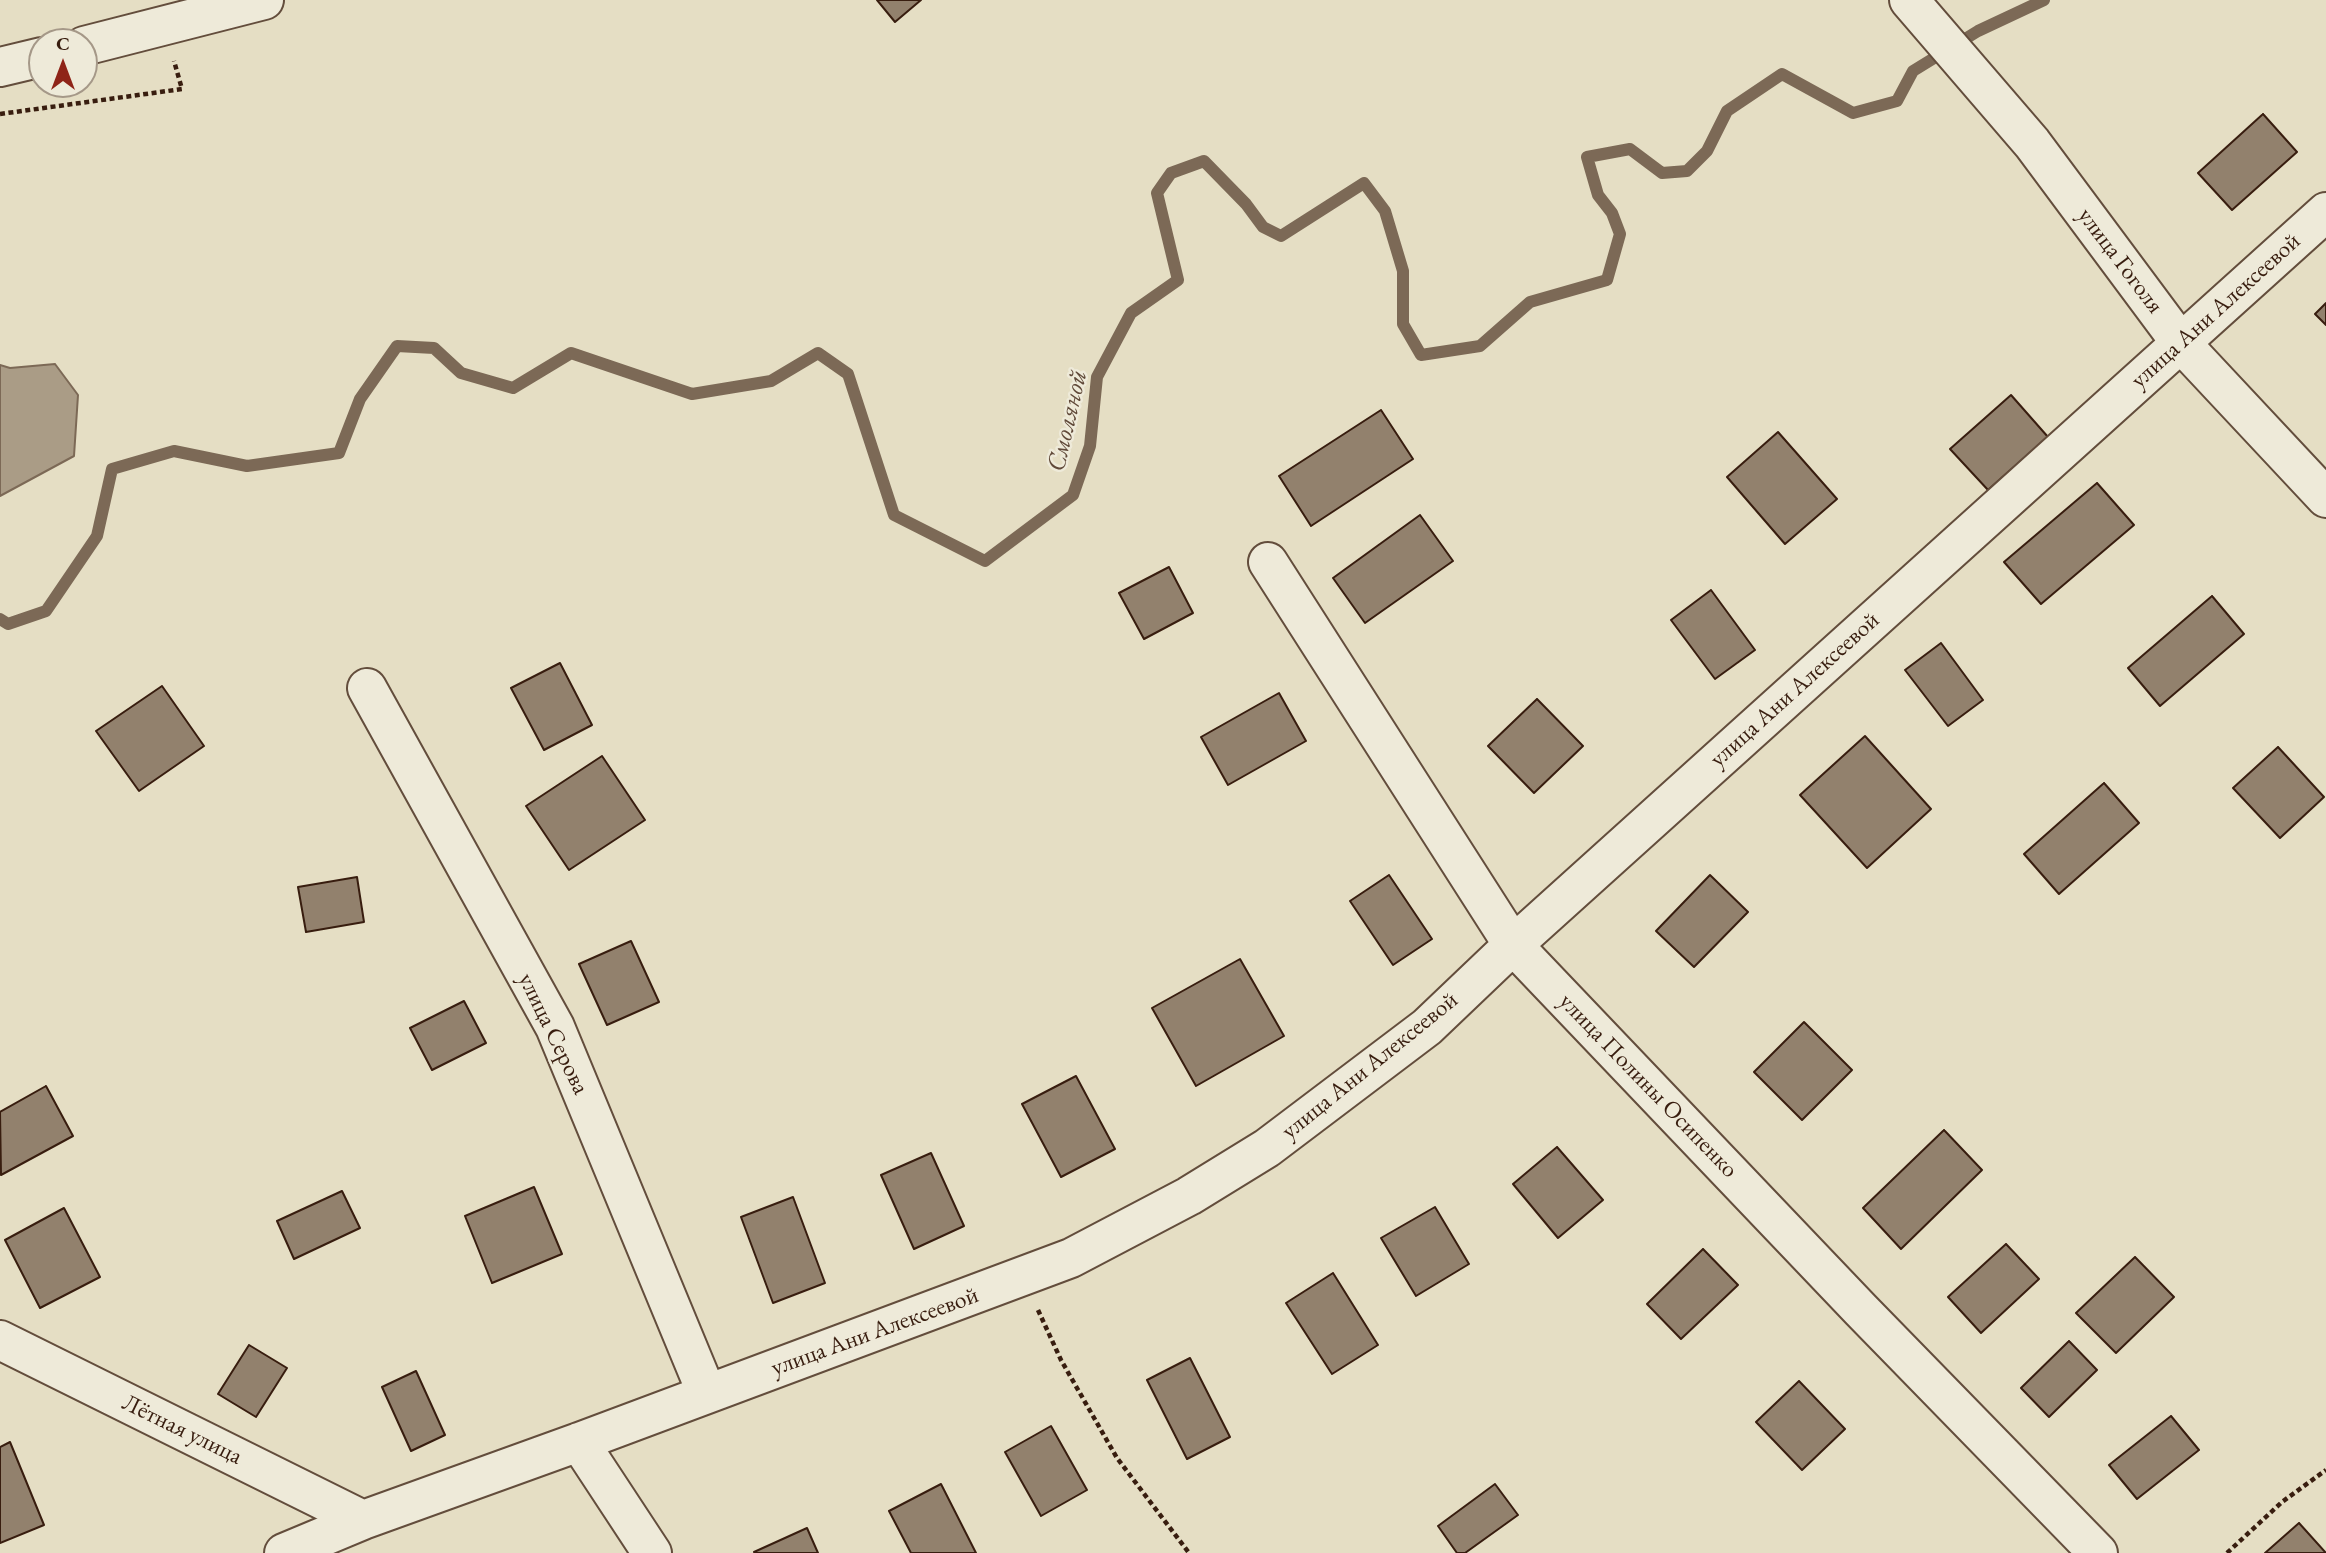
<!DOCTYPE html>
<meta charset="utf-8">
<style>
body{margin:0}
#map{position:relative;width:2326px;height:1553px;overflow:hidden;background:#e5dec4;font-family:"EB Garamond",serif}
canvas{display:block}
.north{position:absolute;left:28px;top:28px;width:70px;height:70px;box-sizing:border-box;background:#eeead9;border:2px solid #a59888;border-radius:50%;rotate:0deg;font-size:19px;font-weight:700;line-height:28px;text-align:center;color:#381d0f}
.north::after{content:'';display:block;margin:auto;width:24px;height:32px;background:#8f2418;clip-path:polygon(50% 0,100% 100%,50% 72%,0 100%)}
</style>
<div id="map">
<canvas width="2326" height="1553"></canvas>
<div class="north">С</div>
</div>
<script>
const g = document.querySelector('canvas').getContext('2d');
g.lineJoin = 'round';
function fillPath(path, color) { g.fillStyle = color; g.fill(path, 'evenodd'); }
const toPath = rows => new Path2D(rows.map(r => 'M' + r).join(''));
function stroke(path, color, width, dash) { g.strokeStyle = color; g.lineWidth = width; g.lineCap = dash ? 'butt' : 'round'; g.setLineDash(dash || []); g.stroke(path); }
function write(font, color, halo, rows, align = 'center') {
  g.font = font + ' "EB Garamond",serif'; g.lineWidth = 5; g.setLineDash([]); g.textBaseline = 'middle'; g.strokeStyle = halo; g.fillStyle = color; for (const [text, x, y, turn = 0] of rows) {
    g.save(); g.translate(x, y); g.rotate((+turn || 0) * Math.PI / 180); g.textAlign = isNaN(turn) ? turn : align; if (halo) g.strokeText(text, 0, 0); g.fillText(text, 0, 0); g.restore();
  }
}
const water = toPath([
 [55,364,78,395,74,456,0,496,0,365,10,368,55,364]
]);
const stream = toPath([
 [0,619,8,624,46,611,97,536,112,469,174,451,247,466,339,453,360,399,397,346,434,348,461,373,513,388,571,353,692,394,771,381,818,353,848,374,894,515,985,561,1073,495,1090,446,1097,377,1131,313,1178,280,1157,193,1171,173,1204,161,1246,204,1263,227,1281,236,1364,183,1385,211,1403,271,1403,324,1421,355,1480,346,1530,302,1607,280,1620,234,1612,213,1598,195,1587,157,1630,149,1662,173,1687,171,1707,151,1727,111,1782,74,1853,113,1897,101,1913,71,1978,31,2044,0]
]);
const building = toPath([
 [877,0,921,0,895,22,877,0],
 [2263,114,2297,152,2232,210,2198,173,2263,114],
 [2326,303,2326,325,2315,314,2326,303],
 [2011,395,2048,437,1988,490,1950,449,2011,395],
 [1381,410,1413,459,1311,526,1279,476,1381,410],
 [1778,432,1837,499,1785,544,1727,477,1778,432],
 [2097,483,2134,525,2041,604,2004,562,2097,483],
 [1420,515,1453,561,1365,623,1333,578,1420,515],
 [1169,567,1193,613,1144,639,1119,593,1169,567],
 [1711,590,1755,650,1715,679,1671,620,1711,590],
 [2212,596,2244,634,2160,706,2128,668,2212,596],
 [1941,643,1983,700,1948,726,1905,670,1941,643],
 [560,663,592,725,544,750,511,688,560,663],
 [162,686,204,746,139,791,96,731,162,686],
 [1279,693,1306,741,1228,785,1201,737,1279,693],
 [1537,699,1583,746,1534,793,1488,746,1537,699],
 [1865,736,1931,809,1867,868,1800,795,1865,736],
 [2278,747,2324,797,2280,838,2233,788,2278,747],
 [602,756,645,820,569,870,526,806,602,756],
 [2104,783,2139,823,2059,894,2024,854,2104,783],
 [1389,875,1432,939,1393,965,1350,901,1389,875],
 [1710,875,1748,912,1694,967,1656,931,1710,875],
 [357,877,364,922,306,932,298,887,357,877],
 [631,941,659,1002,607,1025,579,964,631,941],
 [1240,959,1284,1036,1196,1086,1152,1008,1240,959],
 [464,1001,486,1043,432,1070,410,1028,464,1001],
 [1804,1022,1852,1070,1802,1120,1754,1072,1804,1022],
 [1076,1076,1115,1149,1061,1177,1022,1104,1076,1076],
 [46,1086,73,1136,1,1175,0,1112,46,1086],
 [1944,1130,1982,1170,1901,1249,1863,1208,1944,1130],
 [1557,1147,1603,1200,1558,1238,1513,1184,1557,1147],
 [931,1153,964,1226,914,1249,881,1175,931,1153],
 [534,1187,562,1254,492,1283,465,1216,534,1187],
 [342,1191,360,1228,294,1259,277,1221,342,1191],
 [793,1197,825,1283,773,1303,741,1217,793,1197],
 [1435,1207,1469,1264,1416,1296,1381,1238,1435,1207],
 [64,1208,100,1277,40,1308,5,1240,64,1208],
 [2006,1244,2039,1279,1981,1333,1948,1297,2006,1244],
 [1703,1249,1738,1285,1681,1339,1647,1304,1703,1249],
 [2135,1257,2174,1297,2116,1353,2076,1313,2135,1257],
 [1333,1273,1378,1345,1332,1374,1286,1303,1333,1273],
 [2069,1341,2097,1370,2049,1417,2021,1388,2069,1341],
 [249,1345,287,1368,256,1417,218,1394,249,1345],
 [1190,1358,1230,1437,1187,1459,1147,1380,1190,1358],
 [416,1371,445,1435,411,1451,382,1387,416,1371],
 [1799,1381,1845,1429,1802,1470,1756,1422,1799,1381],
 [2171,1416,2199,1450,2137,1499,2109,1465,2171,1416],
 [1051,1426,1087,1490,1041,1516,1005,1452,1051,1426],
 [10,1442,44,1525,0,1543,0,1447,10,1442],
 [941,1484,976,1553,911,1553,889,1511,941,1484],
 [1495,1484,1518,1515,1465,1553,1457,1553,1438,1526,1495,1484],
 [2299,1523,2326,1553,2265,1553,2299,1523],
 [807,1528,818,1553,755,1553,754,1552,807,1528]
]);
const path = toPath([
 [0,114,182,89,174,61],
 [1038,1310,1061,1360,1117,1458,1189,1553],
 [2227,1553,2282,1502,2326,1470]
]);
const minor = toPath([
 [1909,0,2032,143,2180,342,2326,498],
 [84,46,264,0],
 [0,67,42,57],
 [1268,562,1513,945,1861,1310,2098,1553],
 [367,688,555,1027,707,1394],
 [0,1340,363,1520],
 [579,1442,652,1553],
 [284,1553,363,1520,579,1442,1071,1258,1189,1196,1267,1148,1427,1027,1513,945,2326,212]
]);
const streetNames = [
 ["улица Гоголя",2120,261,53],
 ["улица Ани Алексеевой",2216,311,-42],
 ["улица Ани Алексеевой",1795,690,-42],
 ["улица Серова",553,1034,64],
 ["улица Ани Алексеевой",1370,1066,-39],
 ["улица Полины Осипенко",1648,1086,46],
 ["улица Ани Алексеевой",875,1332,-20],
 ["Лётная улица",182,1430,26]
];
const waterNames = [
 ["Смоляной",1068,421,-77]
];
fillPath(water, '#aa9c86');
stroke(water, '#7c6956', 2);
stroke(stream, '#7c6956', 12);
fillPath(building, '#92816d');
stroke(building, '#381d0f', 2);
stroke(minor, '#634d3c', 42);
stroke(path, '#381d0f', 4.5, [5, 3.5]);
stroke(minor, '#eeead9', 38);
write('24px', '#381d0f', '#eeead9', streetNames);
write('italic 26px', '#604939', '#eeead9', waterNames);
</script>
